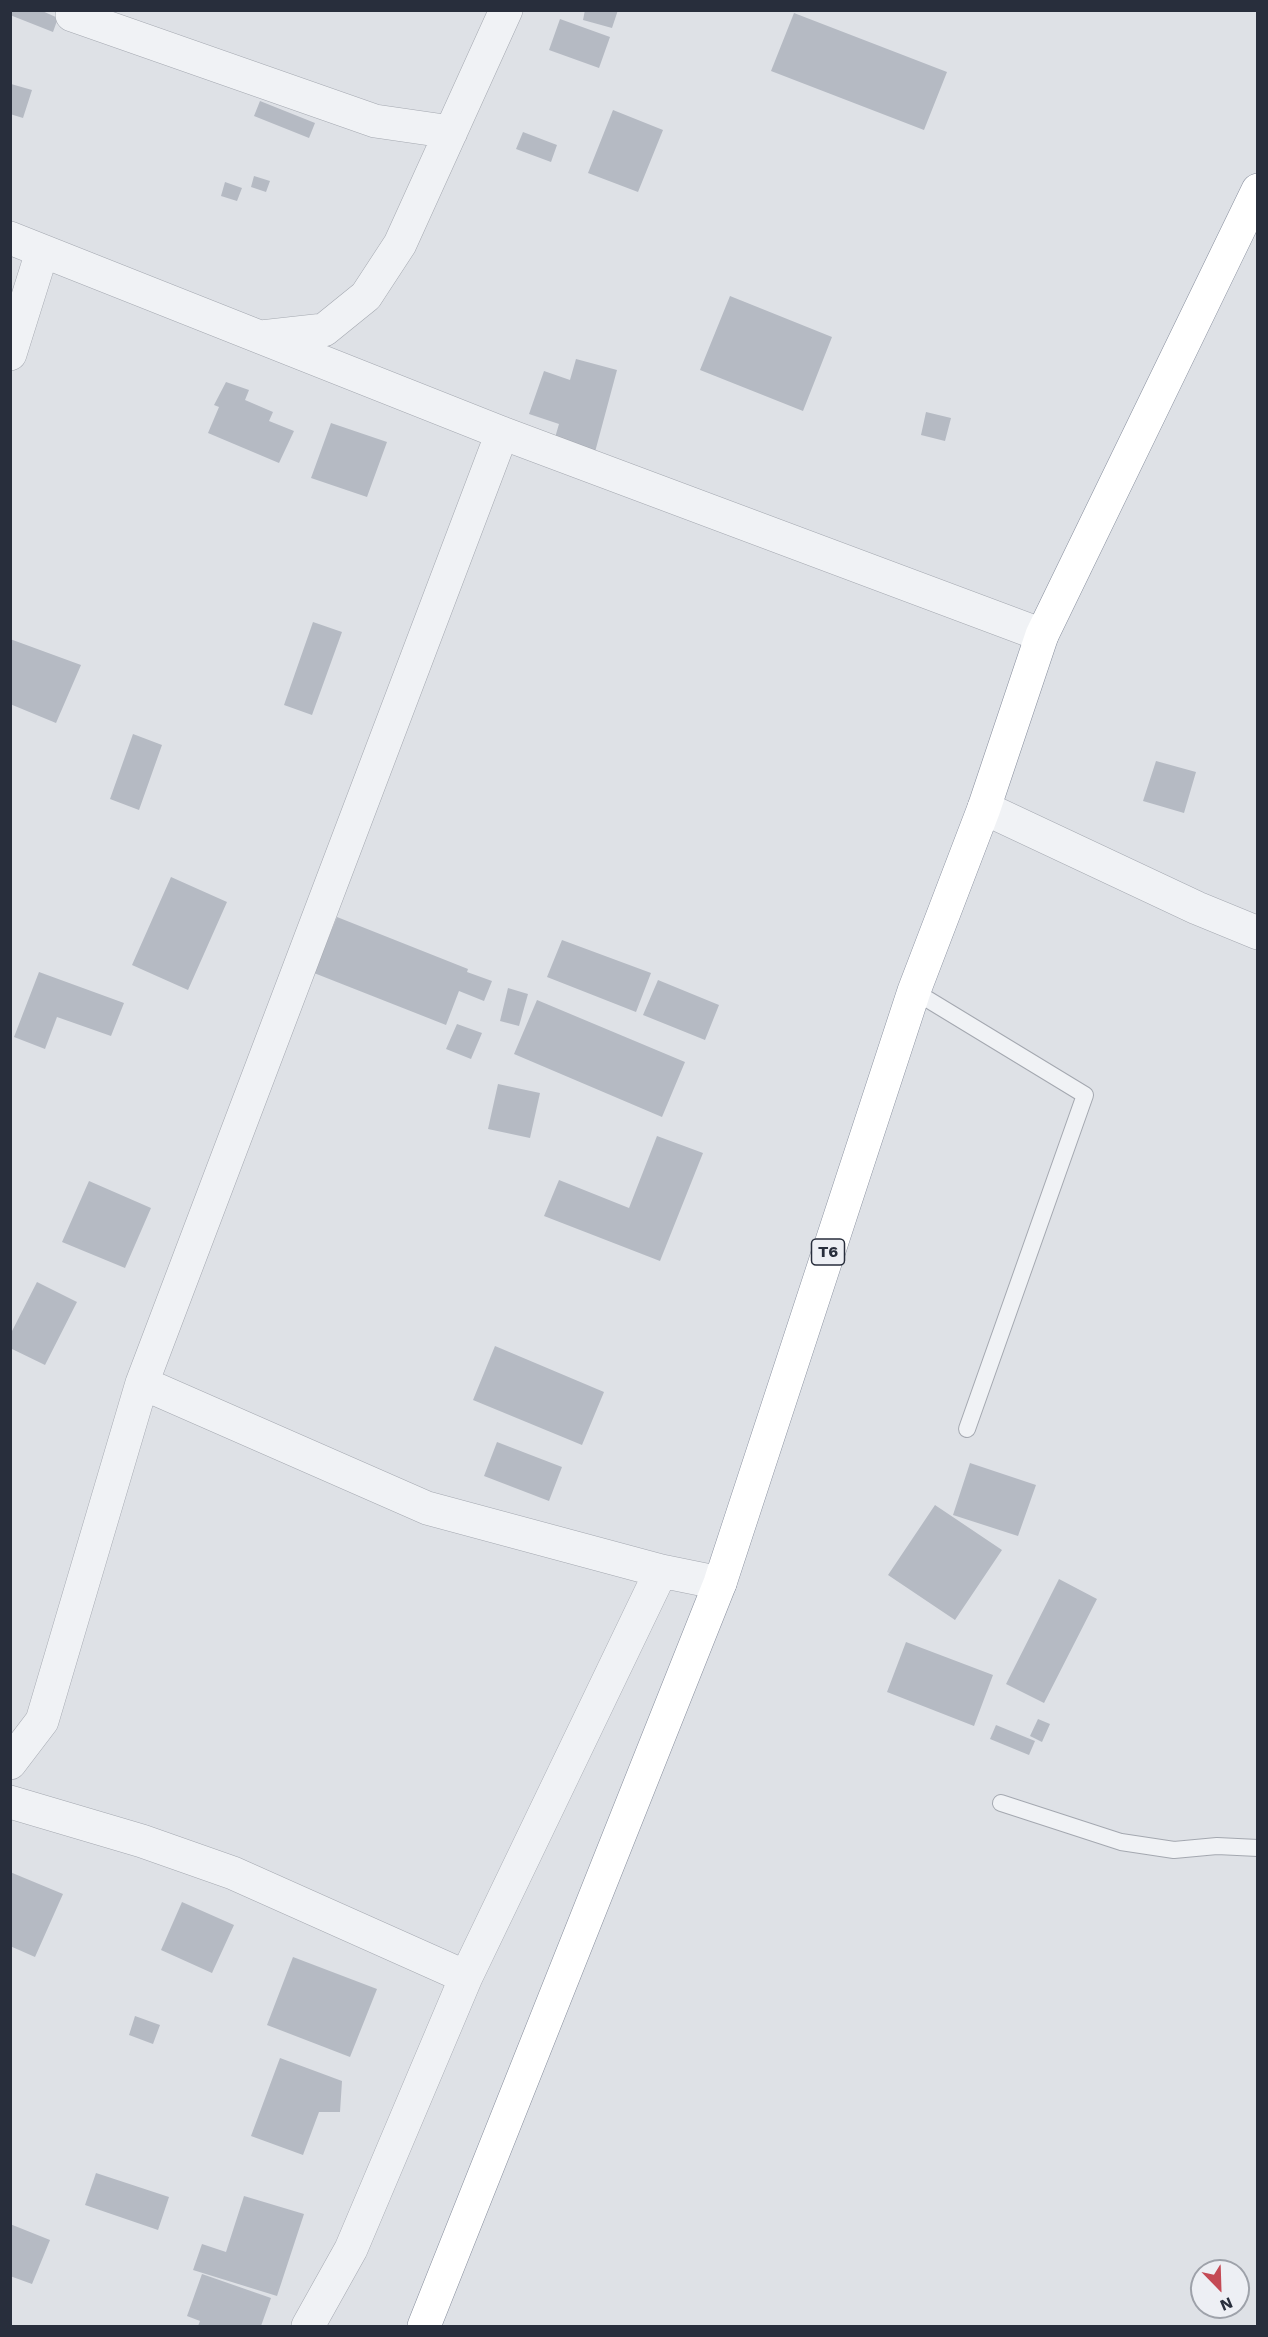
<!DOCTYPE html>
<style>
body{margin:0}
#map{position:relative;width:1268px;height:2337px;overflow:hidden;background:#dee1e6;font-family:"Work Sans",sans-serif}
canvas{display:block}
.frame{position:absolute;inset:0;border:12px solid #282e3c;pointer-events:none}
.north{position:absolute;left:1190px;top:2259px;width:60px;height:60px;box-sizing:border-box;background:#edeff4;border:2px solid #9ea2aa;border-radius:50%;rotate:157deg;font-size:16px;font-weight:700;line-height:24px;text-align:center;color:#282e3c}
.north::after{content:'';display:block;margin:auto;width:21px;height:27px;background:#c44a55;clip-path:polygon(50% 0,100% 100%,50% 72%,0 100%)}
</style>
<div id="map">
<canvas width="1268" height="2337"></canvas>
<div class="frame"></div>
<div class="north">N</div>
</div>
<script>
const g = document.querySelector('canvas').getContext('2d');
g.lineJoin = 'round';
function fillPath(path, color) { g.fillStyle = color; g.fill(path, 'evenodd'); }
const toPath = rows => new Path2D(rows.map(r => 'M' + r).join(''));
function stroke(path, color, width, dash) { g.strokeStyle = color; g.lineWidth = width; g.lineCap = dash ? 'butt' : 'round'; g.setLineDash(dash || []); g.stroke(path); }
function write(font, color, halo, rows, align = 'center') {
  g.font = font + ' "Work Sans",sans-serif'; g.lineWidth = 4.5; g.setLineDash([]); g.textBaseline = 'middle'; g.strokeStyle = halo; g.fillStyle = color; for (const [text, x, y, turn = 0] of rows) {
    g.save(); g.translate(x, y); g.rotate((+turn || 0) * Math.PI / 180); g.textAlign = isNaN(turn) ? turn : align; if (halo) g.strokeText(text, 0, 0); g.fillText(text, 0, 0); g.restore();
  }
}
const building = toPath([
 [10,10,40,10,58,18,53,32,10,15],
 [585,10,618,10,612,28,583,20],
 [794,13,947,72,924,130,771,71],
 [560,19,610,37,599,68,549,50],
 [11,84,32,90,23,118,10,114],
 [260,101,315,123,309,138,254,116],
 [613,110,663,130,638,192,588,173],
 [523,132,557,145,551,162,516,149],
 [254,176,270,181,266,192,251,187],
 [225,182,242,188,237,201,221,196],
 [730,296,832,337,803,411,700,370],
 [576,359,617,370,595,452,554,441,559,424,529,414,544,371,570,380],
 [226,382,249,390,245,400,273,412,269,421,294,431,279,463,208,433,219,407,214,405],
 [926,412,951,418,945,441,921,435],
 [331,423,387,442,367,497,311,478],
 [313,622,342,632,312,715,284,705],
 [10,639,81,665,56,723,10,704],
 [133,734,162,745,139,810,110,799],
 [1156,761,1196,772,1184,813,1143,801],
 [171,877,227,902,188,990,132,965],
 [337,917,468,969,467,972,492,981,484,1001,459,991,446,1025,314,973],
 [562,940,651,973,636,1012,547,977],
 [39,972,124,1003,111,1036,57,1017,45,1049,14,1037],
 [658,980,719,1005,705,1040,643,1015],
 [508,988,528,994,519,1026,500,1021],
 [537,1000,685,1062,662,1117,514,1054],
 [457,1024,482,1033,471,1059,446,1049],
 [498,1084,540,1093,530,1138,488,1129],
 [657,1136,703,1153,660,1261,544,1216,559,1180,629,1208],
 [89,1181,151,1208,125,1268,62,1242],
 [37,1282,77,1302,45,1365,10,1348,10,1335],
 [495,1346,604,1392,582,1445,473,1400],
 [497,1442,562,1467,549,1501,484,1476],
 [970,1463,1036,1485,1018,1536,953,1515],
 [935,1505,1002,1550,955,1620,888,1575],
 [1059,1579,1097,1599,1044,1703,1006,1684],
 [906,1642,993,1675,974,1726,887,1692],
 [1038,1719,1050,1724,1042,1742,1030,1736],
 [996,1725,1035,1741,1029,1755,990,1739],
 [10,1872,63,1894,35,1957,10,1946],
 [182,1902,234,1925,212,1973,161,1950],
 [293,1957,377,1989,350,2057,267,2025],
 [135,2016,160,2025,153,2044,129,2035],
 [280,2058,342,2081,340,2112,319,2112,303,2155,251,2136],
 [96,2173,169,2197,158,2230,85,2205],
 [244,2196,304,2214,277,2296,193,2270,202,2244,226,2252],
 [10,2224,50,2240,32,2284,10,2276],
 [202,2274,271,2298,261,2326,198,2326,200,2321,187,2316]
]);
const service = toPath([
 [914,991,1085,1095,967,1429],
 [1001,1803,1121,1842,1174,1850,1217,1846,1258,1848]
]);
const minor = toPath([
 [72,15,375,121,451,132],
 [10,238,502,433,1042,635],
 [261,337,324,330,366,296,400,244,506,10],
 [10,354,42,252],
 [984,808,1197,908,1258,933],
 [142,1383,502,433],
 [10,1763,42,1721,142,1383,427,1508,661,1571,720,1583],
 [10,1802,142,1841,233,1873,466,1977],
 [308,2326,351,2249,466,1977,661,1571]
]);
const trunk = toPath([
 [424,2326,720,1583,914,991,984,808,1042,635,1258,190]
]);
const shields = [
 [828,1252,33]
];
const shieldNames = [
 ["T6",828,1252]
];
fillPath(building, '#b5bac3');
stroke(service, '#a4a8b0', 18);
stroke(minor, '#a4a8b0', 34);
stroke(trunk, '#868d9c', 34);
stroke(service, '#f0f2f5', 16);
stroke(minor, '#f0f2f5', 33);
stroke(trunk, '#fff', 33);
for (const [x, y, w] of shields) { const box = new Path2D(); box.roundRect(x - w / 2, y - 13, w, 26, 4.5); g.fillStyle = '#edeff4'; g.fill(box); stroke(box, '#282e3c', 1.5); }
write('bold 16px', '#282e3c', null, shieldNames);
</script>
